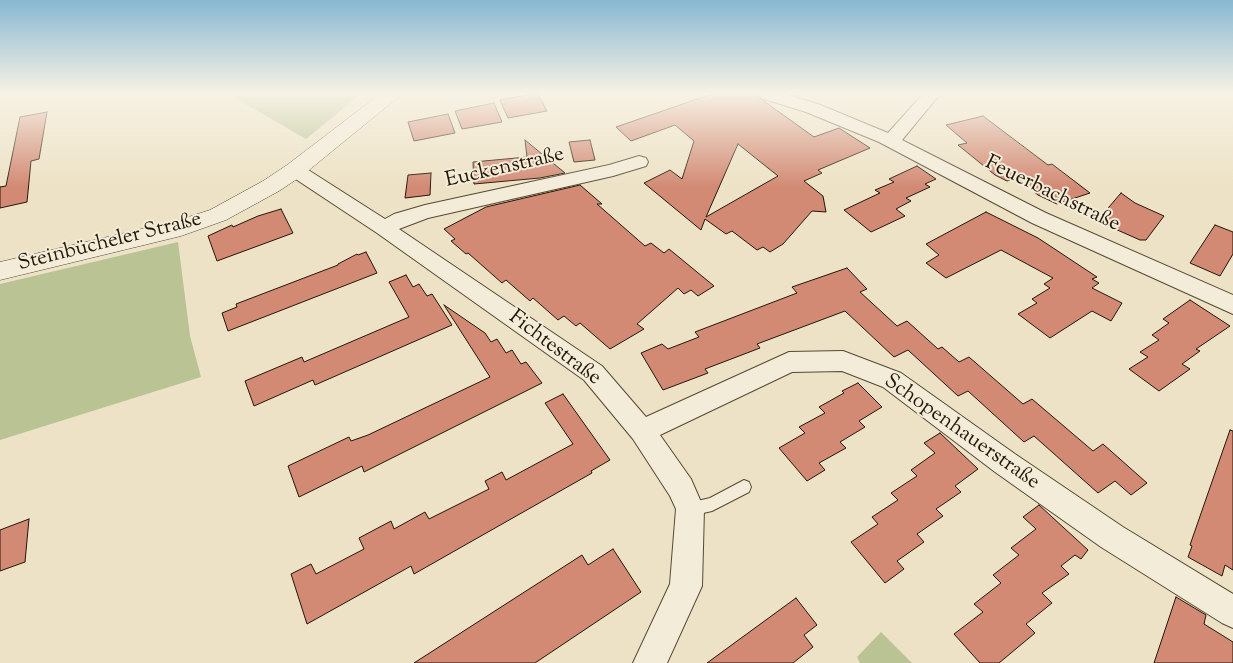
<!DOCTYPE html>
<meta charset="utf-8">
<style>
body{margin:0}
canvas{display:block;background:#ede2c5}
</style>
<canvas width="1233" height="663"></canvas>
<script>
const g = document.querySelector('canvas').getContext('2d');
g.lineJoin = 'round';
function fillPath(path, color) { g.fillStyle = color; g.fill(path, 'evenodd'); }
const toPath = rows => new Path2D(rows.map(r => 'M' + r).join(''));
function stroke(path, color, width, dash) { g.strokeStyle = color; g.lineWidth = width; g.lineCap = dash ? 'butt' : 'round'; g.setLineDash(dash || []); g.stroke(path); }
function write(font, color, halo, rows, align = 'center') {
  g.font = font + ' "Sorts Mill Goudy",serif'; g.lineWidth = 4; g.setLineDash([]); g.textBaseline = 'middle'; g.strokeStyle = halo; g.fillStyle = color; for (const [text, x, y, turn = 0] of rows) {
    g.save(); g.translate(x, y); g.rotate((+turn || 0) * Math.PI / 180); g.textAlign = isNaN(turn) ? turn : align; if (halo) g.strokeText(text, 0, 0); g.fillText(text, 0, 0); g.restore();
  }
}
const green = toPath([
 [228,94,361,94,306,139],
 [178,242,190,336,201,377,0,440,0,284],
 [881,632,912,663,860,663,857,657]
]);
const building = toPath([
 [532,94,538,94,547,111,508,118,500,100,532,94],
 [712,94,754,94,814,137,839,128,870,148,818,170,822,173,804,181,823,196,826,212,812,211,783,244,770,252,763,247,757,250,732,231,726,234,705,219,701,230,644,183,670,170,682,179,694,141,675,125,631,141,616,127,712,94],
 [738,144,778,176,706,217,738,144],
 [494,103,502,122,462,129,455,111,494,103],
 [47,112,39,159,31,161,27,202,0,208,0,187,6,186,20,117,47,112],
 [448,114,455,133,414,141,408,122,448,114],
 [983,116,1048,165,1052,164,1090,193,1057,204,1038,195,1017,178,1007,181,995,175,958,145,967,143,946,125,983,116],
 [525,140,565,173,540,178,474,184,473,162,527,157,525,140],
 [590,140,595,160,574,162,569,142,590,140],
 [917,166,936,179,925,184,930,187,906,198,911,201,896,209,905,216,871,232,844,210,880,193,875,190,894,182,889,179,917,166],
 [431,173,430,195,405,198,408,175,431,173],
 [580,185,602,204,597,204,645,246,651,243,664,253,669,249,714,286,698,296,691,290,684,294,678,288,637,324,644,329,610,349,580,323,576,326,564,316,558,320,533,298,530,301,506,280,502,283,468,253,466,254,451,241,455,239,444,229,486,207,580,185],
 [1121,193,1135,203,1164,216,1146,240,1140,240,1097,221,1121,193],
 [281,209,293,233,217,261,208,236,232,225,233,227,258,216,281,209],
 [986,212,1038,238,1097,277,1092,279,1099,283,1092,288,1122,303,1111,321,1092,311,1050,338,1018,314,1037,303,1032,299,1050,288,1044,284,1053,278,1001,250,946,278,926,263,939,255,926,244,986,212],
 [1215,225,1233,232,1233,254,1220,276,1190,263,1215,225],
 [366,252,377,273,228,331,222,313,237,307,236,304,338,265,338,264,357,254,358,255,366,252],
 [847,268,867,289,860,292,897,326,907,321,938,349,942,347,959,362,969,357,1023,404,1032,399,1093,451,1103,444,1147,483,1131,495,1115,481,1098,493,1034,436,1024,442,968,391,958,396,908,350,894,357,845,311,757,344,760,348,705,369,708,373,663,390,641,353,662,344,668,349,699,337,695,332,797,293,792,287,847,268],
 [406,275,413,287,419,284,427,296,432,294,452,325,315,385,313,380,254,406,245,381,302,357,304,362,409,317,389,282,406,275],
 [1190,300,1230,326,1196,349,1200,351,1182,364,1190,369,1159,391,1129,369,1148,357,1140,352,1159,340,1152,335,1169,323,1163,319,1190,300],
 [444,305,485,333,491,342,497,339,506,353,512,350,521,364,526,362,542,383,364,472,362,466,299,497,288,466,349,437,351,441,368,435,490,377,444,305],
 [858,383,882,407,859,421,865,427,840,442,846,448,819,463,825,470,807,481,779,448,805,433,799,427,825,413,819,407,844,393,842,391,858,383],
 [563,394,610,460,591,471,592,473,414,574,411,566,307,624,291,574,311,564,316,574,364,549,359,538,391,521,394,529,425,512,429,519,489,489,485,481,502,472,506,480,573,444,545,403,563,394],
 [1230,430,1233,431,1233,570,1225,565,1222,576,1188,557,1192,546,1190,545,1230,430],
 [940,433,978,469,955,486,961,492,936,509,943,516,917,534,924,542,897,561,904,569,885,583,851,542,878,524,872,517,898,500,891,493,917,476,911,470,935,453,924,443,940,433],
 [1039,505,1088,550,1081,559,1075,555,1061,566,1069,574,1042,593,1052,603,1026,624,1035,633,999,663,980,663,954,634,983,612,974,604,1001,583,993,575,1019,555,1011,548,1036,529,1023,517,1039,505],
 [29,519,25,562,0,571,0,530,29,519],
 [613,549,641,592,535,663,414,663,582,555,588,565,613,549],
 [1176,597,1206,615,1204,624,1233,642,1233,663,1154,663,1176,597],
 [796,598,817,625,804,635,813,647,793,663,707,663,796,598]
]);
const service = toPath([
 [744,480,749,482,751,487,749,492,712,511,690,516,685,514,682,509,685,504,710,498,744,480]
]);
const minor = toPath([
 [759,94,785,94,818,104,888,133,923,94,940,94,902,140,1046,213,1233,295,1233,314,1032,223,879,142,806,112,761,98,759,94],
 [639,156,646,158,648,162,646,166,613,176,428,218,399,229,602,366,646,417,789,352,843,351,901,373,1015,454,1123,527,1233,594,1233,628,1222,623,1101,547,995,472,883,387,842,371,792,372,660,435,691,479,704,509,702,586,667,663,633,663,670,584,676,509,670,496,633,439,584,380,377,233,288,174,286,170,288,166,295,164,302,166,385,219,394,214,425,205,609,165,639,156]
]);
const tertiary = toPath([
 [380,94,402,94,303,175,279,191,226,220,181,236,0,280,0,262,176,221,210,210,263,181,287,165,380,94]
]);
const streetNames = [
 ["Euckenstraße",505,169,-13],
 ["Feuerbachstraße",1052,195,26],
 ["Steinbücheler Straße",110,243,-14],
 ["Fichtestraße",554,349,37],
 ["Schopenhauerstraße",961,433,35]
];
fillPath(green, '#b9c394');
fillPath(building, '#d28a74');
stroke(building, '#231605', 1);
stroke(service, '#564935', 2);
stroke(minor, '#564935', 2);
stroke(tertiary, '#564935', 1);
fillPath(service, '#f3ecd9');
fillPath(minor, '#f3ecd9');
fillPath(tertiary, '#f3ecd9');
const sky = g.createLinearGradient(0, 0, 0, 187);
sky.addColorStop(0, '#88b8d2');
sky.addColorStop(0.5, '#f7f2e5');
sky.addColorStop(1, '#f7f2e500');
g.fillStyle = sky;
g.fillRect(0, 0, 1233, 187);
write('21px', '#231605', '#f3ecd9', streetNames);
</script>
